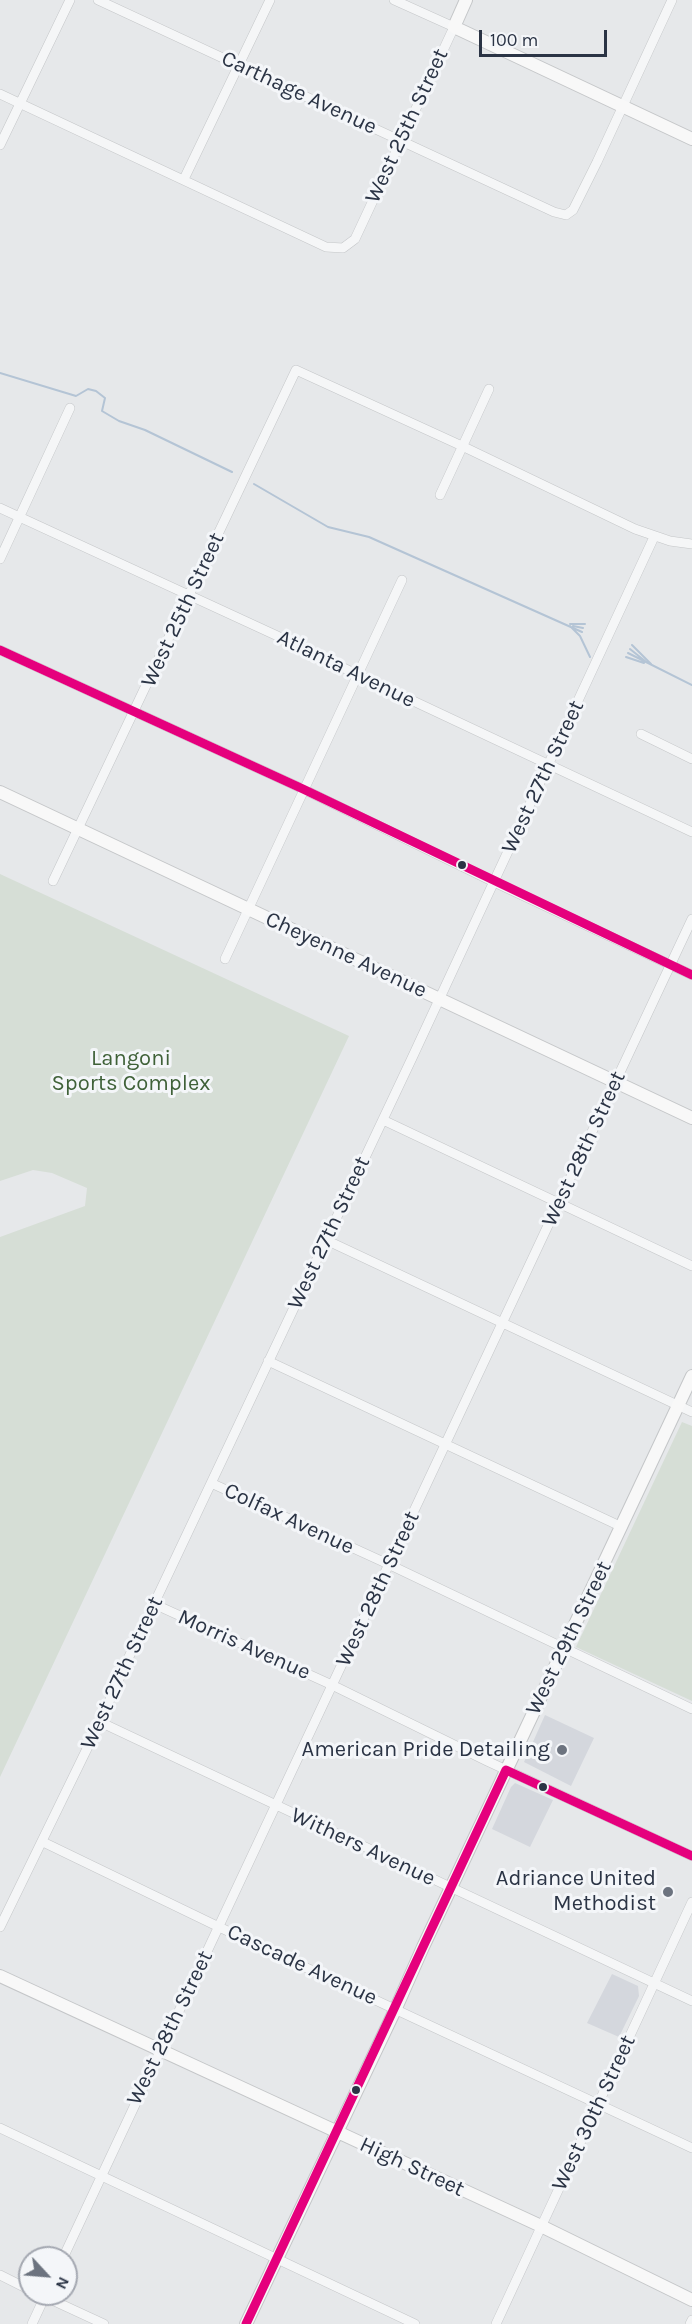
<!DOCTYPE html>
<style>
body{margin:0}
#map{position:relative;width:692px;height:2324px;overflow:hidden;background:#e6e8ea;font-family:Karla,sans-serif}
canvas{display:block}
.north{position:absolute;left:18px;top:2246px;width:60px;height:60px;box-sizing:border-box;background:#f4f6f9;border:2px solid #a4a8b1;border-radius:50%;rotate:116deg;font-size:16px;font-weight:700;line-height:24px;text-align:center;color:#2b3445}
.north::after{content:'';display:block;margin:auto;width:21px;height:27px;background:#6c737f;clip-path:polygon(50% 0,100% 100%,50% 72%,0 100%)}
.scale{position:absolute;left:479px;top:30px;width:128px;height:27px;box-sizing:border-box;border:3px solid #2b3445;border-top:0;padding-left:8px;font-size:18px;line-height:21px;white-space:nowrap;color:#2b3445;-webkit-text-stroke:4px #f4f6f9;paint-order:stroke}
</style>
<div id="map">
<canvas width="692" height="2324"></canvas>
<div class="north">N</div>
<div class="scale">100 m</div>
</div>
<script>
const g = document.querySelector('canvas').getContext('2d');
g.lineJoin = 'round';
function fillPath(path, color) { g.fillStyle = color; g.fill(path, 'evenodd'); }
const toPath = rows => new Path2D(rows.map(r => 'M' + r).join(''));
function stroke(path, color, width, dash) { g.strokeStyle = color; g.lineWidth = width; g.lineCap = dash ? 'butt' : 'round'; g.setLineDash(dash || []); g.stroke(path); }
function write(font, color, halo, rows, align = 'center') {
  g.font = font + ' Karla,sans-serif'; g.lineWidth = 6; g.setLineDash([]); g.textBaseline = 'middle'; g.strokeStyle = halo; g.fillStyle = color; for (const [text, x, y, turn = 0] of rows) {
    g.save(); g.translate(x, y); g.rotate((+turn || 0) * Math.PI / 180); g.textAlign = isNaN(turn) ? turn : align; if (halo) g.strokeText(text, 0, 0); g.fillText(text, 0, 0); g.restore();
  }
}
const built = toPath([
 [545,1715,594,1738,571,1786,524,1762],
 [515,1783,553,1800,530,1847,492,1829,511,1787],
 [612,1974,638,1986,639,1996,619,2037,587,2023]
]);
const green = toPath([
 [0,874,349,1036,0,1777,0,1237,85,1206,87,1188,52,1173,33,1170,0,1181],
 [682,1422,692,1426,692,1701,576,1647]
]);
const stream = toPath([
 [0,373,76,396,88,389,96,391,105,398,102,411,119,421,145,430,232,472],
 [254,484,328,527,369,537,582,632],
 [570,624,585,624],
 [570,626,580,636,590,657],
 [573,626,583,628],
 [632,645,651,664],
 [630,649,645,661],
 [628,653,692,685],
 [626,657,644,663]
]);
const street = toPath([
 [98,0,554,212,566,215,573,210,597,162,672,0],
 [0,94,326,247,343,248,355,239,454,27,394,0],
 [0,145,70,0],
 [184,179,270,0],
 [440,495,489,389],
 [0,508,297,645,358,675,692,832],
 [0,559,70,408],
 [0,650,303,789,494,882,692,975],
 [641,734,692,759],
 [53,881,296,370,462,446,635,529,670,541,692,544],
 [225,959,402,580],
 [383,1120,692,1266],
 [326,1240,692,1412],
 [268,1361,622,1527],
 [211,1483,388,1564,692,1709],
 [154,1604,332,1685,487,1761,692,1856],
 [100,1722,692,2001],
 [43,1842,219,1927,692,2148],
 [0,1927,100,1722,127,1661,412,1058,654,537],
 [0,2128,415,2324],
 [63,2258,692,919],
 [0,2275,30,2290],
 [39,2294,104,2324],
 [32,2324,46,2294],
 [496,2324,692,1902],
 [690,2324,692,2320]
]);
const secondary = toPath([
 [466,0,454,27,692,139],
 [0,792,692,1118],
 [0,1976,541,2226,692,2300],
 [246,2324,396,2008,423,1947,692,1376]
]);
const bus1 = toPath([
 [0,650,303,789,692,975],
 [246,2324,506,1770,692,1856]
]);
const markers = [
 [462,865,5,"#2b3445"],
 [562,1750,6,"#6c737f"],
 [543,1787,5,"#2b3445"],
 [668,1892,6,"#6c737f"],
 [356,2090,5,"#2b3445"]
];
const streetNames = [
 ["Carthage Avenue",299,93,25],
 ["West 25th Street",407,126,-65],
 ["West 25th Street",183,610,-65],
 ["Atlanta Avenue",346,669,26],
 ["West 27th Street",543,777,-65],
 ["Cheyenne Avenue",346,955,25],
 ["West 28th Street",584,1149,-65],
 ["West 27th Street",329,1233,-65],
 ["Colfax Avenue",289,1519,25],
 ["West 28th Street",378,1589,-65],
 ["West 29th Street",569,1638,-64],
 ["Morris Avenue",244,1645,24],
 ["West 27th Street",122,1673,-65],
 ["Withers Avenue",363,1847,25],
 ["Cascade Avenue",302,1965,25],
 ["West 28th Street",170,2028,-64],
 ["West 30th Street",594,2113,-65],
 ["High Street",412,2167,25]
];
const parkNames = [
 ["Langoni",131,1059],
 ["Sports Complex",131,1084]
];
const poiNames = [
 ["American Pride Detailing",550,1750],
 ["Adriance United",656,1879],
 ["Methodist",656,1904]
];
fillPath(built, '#d4d7dd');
fillPath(green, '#d6ded6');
stroke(stream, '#b4c4d5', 2);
stroke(street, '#c4c6c8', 10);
stroke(secondary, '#c4c6c8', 14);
stroke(street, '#f5f6f7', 9);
stroke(secondary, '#f8f8f8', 12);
stroke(bus1, '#e5007d', 9);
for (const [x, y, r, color] of markers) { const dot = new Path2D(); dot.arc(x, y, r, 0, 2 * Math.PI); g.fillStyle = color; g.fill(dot); stroke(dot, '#f4f6f9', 2); }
write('22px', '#2b3445', '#f4f6f9', streetNames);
write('22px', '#3f6138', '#f4f6f9', parkNames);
write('22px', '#2b3445', '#f4f6f9', poiNames, 'right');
</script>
